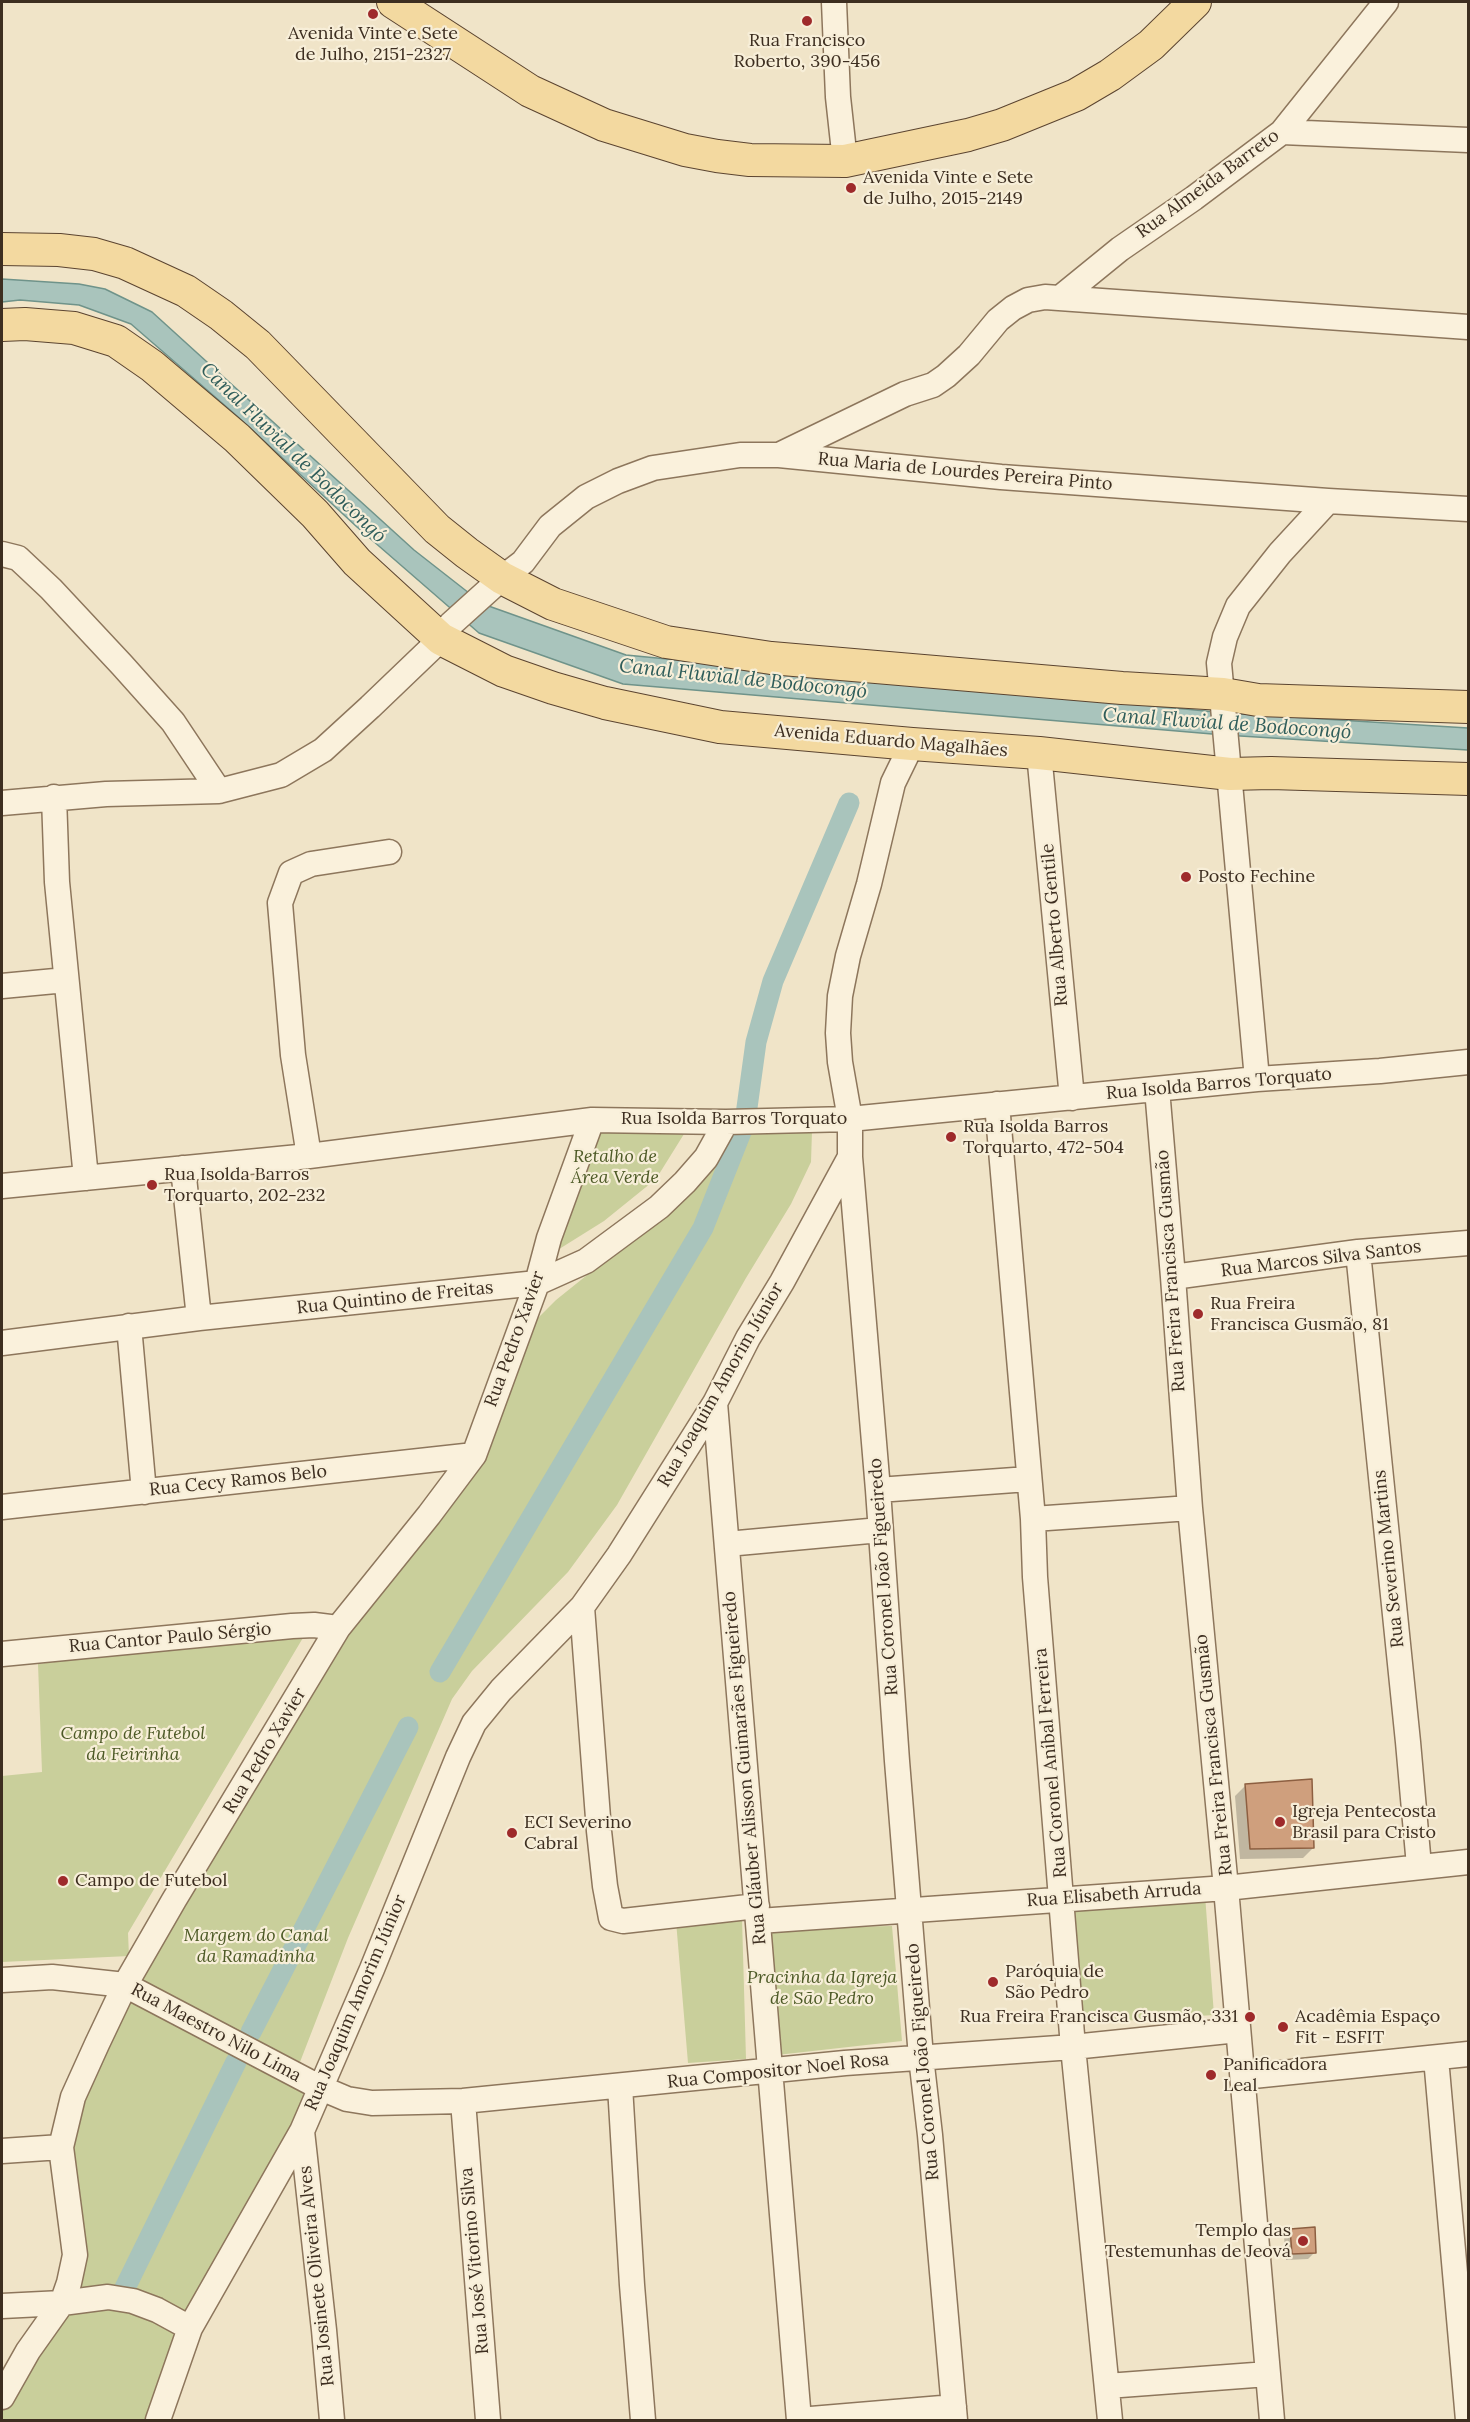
<!DOCTYPE html>
<meta charset="utf-8">
<style>
body{margin:0}
#map{position:relative;width:1470px;height:2422px;overflow:hidden;background:#f0e4c8;font-family:Lora,serif}
canvas{display:block}
.frame{position:absolute;inset:0;border:3px solid #3d2e20;pointer-events:none}
</style>
<div id="map">
<canvas width="1470" height="2422"></canvas>
<div class="frame"></div>
</div>
<script>
const g = document.querySelector('canvas').getContext('2d');
g.lineJoin = 'round';
function fillPath(path, color) { g.fillStyle = color; g.fill(path, 'evenodd'); }
const toPath = rows => new Path2D(rows.map(r => 'M' + r).join(''));
function stroke(path, color, width, dash) { g.strokeStyle = color; g.lineWidth = width; g.lineCap = dash ? 'butt' : 'round'; g.setLineDash(dash || []); g.stroke(path); }
function write(font, color, halo, rows, align = 'center') {
  g.font = font + ' Lora,serif'; g.lineWidth = 4.5; g.setLineDash([]); g.textBaseline = 'middle'; g.strokeStyle = halo; g.fillStyle = color; for (const [text, x, y, turn = 0] of rows) {
    g.save(); g.translate(x, y); g.rotate((+turn || 0) * Math.PI / 180); g.textAlign = isNaN(turn) ? turn : align; if (halo) g.strokeText(text, 0, 0); g.fillText(text, 0, 0); g.restore();
  }
}
const green = toPath([
 [812,1131,811,1162,791,1204,746,1278,617,1505,568,1572,472,1671,452,1699,348,1938,300,2062,137,1981,341,1646,440,1515,535,1321,556,1300,627,1243,721,1135],
 [590,1132,684,1134,656,1179,604,1221,548,1256],
 [307,1631,128,1933,129,1956,2,1962,2,1776,42,1772,38,1664],
 [1205,1895,1214,2015,1074,2024,1065,1906],
 [742,1918,746,2059,688,2063,676,1921],
 [892,1926,902,2041,768,2056,756,1929],
 [121,1989,314,2092,171,2387,159,2420,2,2420,2,2379,61,2284,69,2246,51,2140,58,2102]
]);
const water = toPath([
 [2,279,79,284,105,289,152,312,414,550,483,604,626,655,1226,713,1468,728,1468,750,1224,735,623,684,479,633,357,527,237,416,131,324,79,305,20,300,2,302,2,279]
]);
const shadow = toPath([
 [1245,1786,1313,1848,1303,1858,1240,1859,1235,1796],
 [1291,2231,1315,2252,1308,2259,1286,2260,1284,2237]
]);
const canal = toPath([
 [440,1672,703,1228,745,1122,756,1042,773,981,849,803],
 [251,2032,408,1727],
 [121,2296,236,2062]
]);
const building = toPath([
 [1312,1779,1314,1848,1250,1849,1245,1784,1312,1779],
 [1315,2227,1316,2253,1292,2254,1290,2229,1315,2227]
]);
const minor = toPath([
 [834,2,838,97,845,161],
 [1282,132,1468,140],
 [1061,297,1120,249,1194,198,1282,132,1386,2],
 [779,455,905,394,933,385,946,376,969,355,998,320,1013,308,1028,300,1045,297,1468,327],
 [2,554,18,558,51,589,122,665,173,722,219,791],
 [912,744,893,783,869,884,848,956,840,996,838,1033,840,1062,850,1119,850,1157,878,1490,897,1761,921,2057,930,2135,955,2420],
 [1039,753,1072,1098],
 [54,797,57,882,86,1178],
 [2,803,106,794,219,791,281,775,323,750,370,707,441,639,451,624,502,578,523,562,550,526,586,497,618,481,653,468,740,455,779,455,1001,477,1328,501,1468,509],
 [2,986,66,980],
 [1257,1079,1219,663,1225,637,1238,606,1280,553,1328,501],
 [1157,1089,1173,1277,1190,1508,1226,1888,1272,2420],
 [997,1104,1033,1519,1035,1577,1073,2047,1110,2420],
 [309,1156,293,1055,280,903,291,873,311,864,389,852],
 [183,1168,199,1318],
 [2,1186,309,1156,592,1120,726,1122,850,1119,1257,1079,1380,1071,1468,1062],
 [1358,1252,1408,1742,1419,1866],
 [1173,1277,1358,1252,1468,1243],
 [129,1326,144,1492],
 [2,1343,199,1318,537,1283,586,1261,659,1207,685,1182,706,1158,726,1122],
 [715,1403,799,2420],
 [878,1490,1028,1479],
 [2,1507,474,1455],
 [1033,1519,1190,1508],
 [727,1544,880,1530],
 [582,1607,599,1831,605,1886,611,1918,623,1921,757,1906],
 [2,1654,292,1626,314,1625,338,1628],
 [759,1921,1226,1888,1468,1862],
 [2,1980,52,1977,125,1985,321,2088,347,2099,372,2103,463,2101,845,2063,1073,2047,1238,2030],
 [1436,2058,1468,2420],
 [1243,2077,1468,2054],
 [620,2086,632,2285,643,2420],
 [463,2101,488,2420],
 [302,2131,324,2330,332,2420],
 [2,2151,61,2147],
 [2,2306,62,2303,108,2297,133,2301,157,2310,190,2328],
 [1107,2386,1268,2374],
 [2,2397,28,2351,62,2303,69,2283,75,2255,61,2147,73,2097,97,2044,125,1985,174,1900,338,1628,429,1515,474,1455,537,1283,549,1238,592,1120],
 [158,2420,190,2328,302,2131,372,1969,458,1757,474,1723,501,1690,582,1607,619,1555,715,1403,748,1338,782,1282,850,1157],
 [799,2420,954,2407]
]);
const major = toPath([
 [393,2,530,91,604,125,685,150,717,156,750,160,845,161,968,135,1002,125,1076,95,1110,75,1151,45,1195,2],
 [2,249,59,250,94,254,125,263,186,291,221,315,258,345,437,529,467,553,502,578,553,604,666,642,771,658,1122,688,1223,694,1258,700,1468,707],
 [2,325,25,324,74,328,116,341,152,366,237,438,315,514,357,562,441,639,504,671,553,688,605,703,720,727,912,744,1039,753,1230,774,1271,773,1468,779]
]);
const markers = [
 [373,14,6,"#9e2a2b"],
 [807,21,6,"#9e2a2b"],
 [851,188,6,"#9e2a2b"],
 [1186,877,6,"#9e2a2b"],
 [951,1137,6,"#9e2a2b"],
 [152,1185,6,"#9e2a2b"],
 [1198,1314,6,"#9e2a2b"],
 [1280,1822,6,"#9e2a2b"],
 [512,1833,6,"#9e2a2b"],
 [63,1881,6,"#9e2a2b"],
 [993,1982,6,"#9e2a2b"],
 [1250,2017,6,"#9e2a2b"],
 [1283,2027,6,"#9e2a2b"],
 [1211,2075,6,"#9e2a2b"],
 [1303,2241,6,"#9e2a2b"]
];
const poiNames = [
 ["Avenida Vinte e Sete",373,34,"center"],
 ["de Julho, 2151-2327",373,55,"center"],
 ["Rua Francisco",807,41,"center"],
 ["Roberto, 390-456",807,62,"center"],
 ["Avenida Vinte e Sete",863,178],
 ["de Julho, 2015-2149",863,199],
 ["Posto Fechine",1198,877],
 ["Rua Isolda Barros",963,1127],
 ["Torquarto, 472-504",963,1148],
 ["Rua Isolda Barros",164,1175],
 ["Torquarto, 202-232",164,1196],
 ["Rua Freira",1210,1304],
 ["Francisca Gusmão, 81",1210,1325],
 ["Igreja Pentecosta",1292,1812],
 ["Brasil para Cristo",1292,1833],
 ["ECI Severino",524,1823],
 ["Cabral",524,1844],
 ["Campo de Futebol",75,1881],
 ["Paróquia de",1005,1972],
 ["São Pedro",1005,1993],
 ["Rua Freira Francisca Gusmão, 331",1238,2017,"right"],
 ["Acadêmia Espaço",1295,2017],
 ["Fit - ESFIT",1295,2038],
 ["Panificadora",1223,2065],
 ["Leal",1223,2086],
 ["Templo das",1291,2231,"right"],
 ["Testemunhas de Jeová",1291,2252,"right"]
];
const streetNames = [
 ["Rua Almeida Barreto",1208,184,-36],
 ["Rua Maria de Lourdes Pereira Pinto",965,472,5],
 ["Avenida Eduardo Magalhães",891,741,5],
 ["Rua Alberto Gentile",1055,925,-95],
 ["Rua Isolda Barros Torquato",1219,1084,-5],
 ["Rua Isolda Barros Torquato",734,1119],
 ["Rua Marcos Silva Santos",1321,1259,-7],
 ["Rua Freira Francisca Gusmão",1171,1271,-94],
 ["Rua Quintino de Freitas",395,1298,-6],
 ["Rua Pedro Xavier",515,1339,-70],
 ["Rua Joaquim Amorim Júnior",721,1385,-60],
 ["Rua Cecy Ramos Belo",238,1481,-6],
 ["Rua Severino Martins",1389,1559,-96],
 ["Rua Coronel João Figueiredo",884,1577,-94],
 ["Rua Cantor Paulo Sérgio",170,1638,-5],
 ["Rua Pedro Xavier",265,1751,-59],
 ["Rua Freira Francisca Gusmão",1214,1755,-96],
 ["Rua Coronel Aníbal Ferreira",1051,1763,-95],
 ["Rua Gláuber Alisson Guimarães Figueiredo",745,1768,-95],
 ["Rua Elisabeth Arruda",1114,1895,-4],
 ["Rua Joaquim Amorim Júnior",356,2003,-67],
 ["Rua Maestro Nilo Lima",216,2033,28],
 ["Rua Coronel João Figueiredo",923,2062,-95],
 ["Rua Compositor Noel Rosa",778,2071,-6],
 ["Rua José Vitorino Silva",475,2261,-95],
 ["Rua Josinete Oliveira Alves",317,2276,-96]
];
const parkNames = [
 ["Retalho de",615,1157],
 ["Área Verde",615,1178],
 ["Campo de Futebol",133,1734],
 ["da Feirinha",133,1755],
 ["Margem do Canal",256,1936],
 ["da Ramadinha",256,1957],
 ["Pracinha da Igreja",822,1978],
 ["de São Pedro",822,1999]
];
const waterNames = [
 ["Canal Fluvial de Bodocongó",293,453,44],
 ["Canal Fluvial de Bodocongó",743,679,6],
 ["Canal Fluvial de Bodocongó",1227,724,4]
];
fillPath(green, '#c9cf9b');
fillPath(water, '#a9c4bc');
stroke(water, '#6f938a', 1.5);
fillPath(shadow, '#0003');
stroke(canal, '#a9c4bc', 21);
fillPath(building, '#cf9f7d');
stroke(building, '#8d5f41', 1.5);
stroke(minor, '#8d765c', 27);
stroke(major, '#5b4430', 34);
stroke(minor, '#faf1dc', 24);
stroke(major, '#f3d9a0', 32);
for (const [x, y, r, color] of markers) { const dot = new Path2D(); dot.arc(x, y, r, 0, 2 * Math.PI); g.fillStyle = color; g.fill(dot); stroke(dot, '#f7eed8', 2); }
write('18px', '#3d2e20', '#f7eed8', poiNames, 'left');
write('18px', '#3d2e20', '#f7eed8', streetNames);
write('italic 18px', '#4d5a26', '#f7eed8', parkNames);
write('italic 20px', '#2f5d5a', '#f7eed8', waterNames);
</script>
